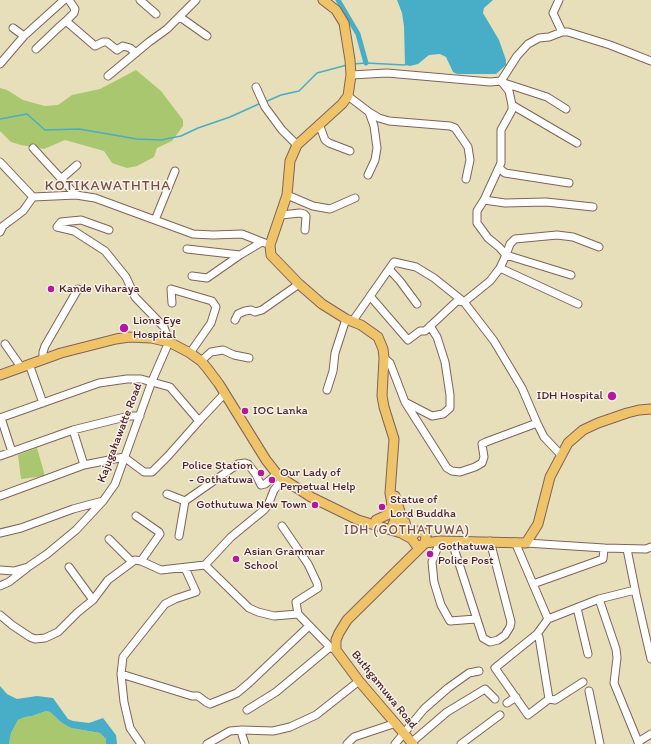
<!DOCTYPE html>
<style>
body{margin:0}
canvas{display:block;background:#e7dfb9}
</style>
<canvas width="651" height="744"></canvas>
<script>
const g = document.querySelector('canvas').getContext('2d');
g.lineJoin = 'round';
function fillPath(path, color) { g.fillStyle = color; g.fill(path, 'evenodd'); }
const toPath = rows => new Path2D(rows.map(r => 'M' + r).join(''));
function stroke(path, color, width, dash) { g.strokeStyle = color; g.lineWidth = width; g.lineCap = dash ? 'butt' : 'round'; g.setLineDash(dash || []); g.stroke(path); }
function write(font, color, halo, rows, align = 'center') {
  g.font = font + ' Itim,sans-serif'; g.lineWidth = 3; g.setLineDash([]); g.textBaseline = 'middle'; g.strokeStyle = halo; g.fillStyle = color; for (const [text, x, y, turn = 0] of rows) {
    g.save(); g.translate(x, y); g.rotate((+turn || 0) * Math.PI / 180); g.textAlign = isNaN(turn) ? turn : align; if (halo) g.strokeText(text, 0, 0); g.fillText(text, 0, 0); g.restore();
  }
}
const green = toPath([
 [136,70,161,91,183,120,183,126,172,141,157,148,154,157,137,166,127,168,112,163,104,151,65,140,44,149,21,145,11,142,0,131,0,88,7,90,23,100,45,106,58,105,72,95,100,89],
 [37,448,45,476,21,479,18,455],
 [46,711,50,712,62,723,71,728,100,733,106,739,106,744,9,744,11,733,18,720,25,717,32,716]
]);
const water = toPath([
 [397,0,493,0,484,8,483,13,499,40,506,60,506,65,496,74,457,74,453,72,446,57,440,54,429,55,418,64,410,66,405,65,404,26,402,13],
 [0,686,7,694,17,699,37,696,53,698,68,719,73,721,89,723,103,718,116,735,117,744,106,744,106,739,100,733,71,728,62,723,50,712,46,711,32,716,25,717,18,720,11,733,9,744,0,744]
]);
const stream = toPath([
 [353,64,366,63,405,65],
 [265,102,281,95,299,91,317,73,347,65],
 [0,119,27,114,45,130,79,129,137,139,161,140,181,136,198,128,230,117,261,103]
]);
const canal = toPath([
 [338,0,358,34,366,63]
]);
const minor = toPath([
 [69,0,75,9,74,13,66,21,95,46,103,42,107,42,117,50,123,46,130,48,136,53],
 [140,0,156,14],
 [180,17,207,36],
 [13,28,24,36],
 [562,32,568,32,610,45,651,61],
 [36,49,58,28,66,21],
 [0,64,24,36,64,0],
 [351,75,387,73,490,82,501,81,517,56,528,44,539,38,549,37,562,32,553,13,559,0],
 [108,76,149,42,167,29,196,0],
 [501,82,547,97,566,109],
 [256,87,265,107,282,130,297,145],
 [348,96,369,112,379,118,389,121,450,126,455,128,468,147,470,160,466,179],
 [512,105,577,143],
 [319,124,325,140,329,143,350,151],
 [33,148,76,195],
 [0,162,33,197],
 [499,168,505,173,569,183],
 [368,175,375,160,377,148,374,126,369,112],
 [61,179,77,165],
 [287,195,313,206,330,209,355,198],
 [484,200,505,203,546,202,593,207],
 [281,215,300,213,304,214,306,216,305,230],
 [155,220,175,171],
 [0,232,3,226,23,211,33,197,76,195,95,198,193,234,213,235,242,234,262,242],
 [187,249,240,255,262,242,265,243],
 [500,268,578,304],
 [389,269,400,281,417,304],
 [571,275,506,255,510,244,515,239,557,235,573,237,599,247],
 [192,276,207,278,240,255],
 [370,296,408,340,420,331,425,331,457,301,464,302,490,281,500,268,506,255,499,247,488,238,477,223,477,211,484,200,501,163,501,130,512,110,512,105,509,91,501,81],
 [172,303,171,289,212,301,216,307,211,323,190,353],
 [235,320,238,314,245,311,251,310,255,312,262,310,299,284],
 [352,322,394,262,416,267,434,278,464,302,494,341,522,388,537,423,544,437,561,455],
 [5,344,21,367],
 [384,358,390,363,405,402,447,468,452,471,460,472,475,467,482,463,484,457,482,444,486,442,537,423],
 [43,359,43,352,45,346,78,289],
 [201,361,211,352,223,350,234,355,249,358],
 [29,364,43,403],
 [327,390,333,371,335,353,346,319],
 [405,402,432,416,443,414,450,408,450,395,445,362,437,337,430,326],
 [0,418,99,383,127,379,141,379,170,387,199,421,168,456,152,472,144,472,124,457,84,465,0,496],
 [1,418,12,452],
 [199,421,225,393],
 [73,430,84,465],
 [0,456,73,430,129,416,140,416],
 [167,494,185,501,179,536],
 [185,501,238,464,245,463,248,464,255,473,261,485,265,484,277,474],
 [136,516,159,532,160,534,141,561],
 [282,526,308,564,317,583,318,588,296,602,298,614],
 [0,533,21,528,73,509,103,501],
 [109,539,132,562],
 [440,541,432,562,434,582,441,605,450,621,476,619],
 [452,542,483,638,490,642,498,640,505,635,510,627,511,622,490,541],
 [515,542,548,619],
 [526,543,604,548,646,549,651,547],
 [627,549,636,594,651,659],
 [205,565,231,537,264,510,268,505,274,490,283,479],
 [69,567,93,600],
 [0,570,14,571,28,567,47,554,76,530,103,501,115,484,152,381,169,342,164,327,135,297,126,277,105,251,74,231,57,227,61,222,81,220,109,230],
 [533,584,603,559,604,548],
 [0,586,9,582,27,568],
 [599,599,616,649,617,658,614,683,639,744],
 [577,608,588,654],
 [0,615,12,625,30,637,35,639,45,638,58,632,78,612,93,600,108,580,135,560,141,561,161,570,205,565,249,608,258,612,274,616,298,614,330,647,336,650],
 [537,634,539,637,549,699,528,715,495,668,537,634,548,619,599,599,635,590],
 [121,674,192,696,198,696,206,702,210,704,237,693,249,683,309,626],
 [589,691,600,744],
 [549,699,555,700,583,682],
 [507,703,516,697],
 [247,710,276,692,330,647],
 [242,730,242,735,245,744],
 [412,742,447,712,485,689,495,699],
 [638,742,651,734],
 [141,744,130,728,124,702,121,674,123,657,165,604,175,599,196,592,185,568],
 [207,744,230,731,242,730,273,731,290,727,316,715,359,681],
 [347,744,354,737,396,723],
 [395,744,424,709,448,688,469,673,479,671],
 [461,744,500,715]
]);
const major = toPath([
 [323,0,336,10,344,23,350,60,351,75,348,96,342,104,297,145,290,161,287,195,270,245,271,255,299,284,322,304,346,319,361,325,378,337,383,349,384,358,382,396,384,407,394,439,390,493,395,522],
 [0,375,61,353,116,339,129,337,151,338,169,342,190,353,201,361,207,368,219,384,266,460,277,474,283,479,311,497,358,520,401,533,404,531,406,528,405,522,399,520,395,522,393,524,394,530],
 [395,496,403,521],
 [376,520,389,514,392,504],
 [401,533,412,539,416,545,420,546,425,543,426,536,424,533,418,531,412,536,412,539],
 [425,543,440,541,526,543,538,524,550,477,568,443,583,430,598,423,627,413,639,410,651,409],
 [413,744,359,681,336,650,336,640,339,633,347,620,424,544]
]);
const markers = [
 [51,289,4,"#b5179e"],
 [124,328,5,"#b5179e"],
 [612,396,5,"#b5179e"],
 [245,411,4,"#b5179e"],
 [261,473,4,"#b5179e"],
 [272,480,4,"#b5179e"],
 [315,505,4,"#b5179e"],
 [382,507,4,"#b5179e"],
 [430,554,4,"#b5179e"],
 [236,559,4,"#b5179e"]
];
const poiNames = [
 ["Kande Viharaya",59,289],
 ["Lions Eye",133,321],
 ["Hospital",133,335],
 ["IDH Hospital",603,396,"right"],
 ["IOC Lanka",253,411],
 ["Police Station",253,466,"right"],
 ["- Gothatuwa",253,480,"right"],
 ["Our Lady of",280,473],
 ["Perpetual Help",280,487],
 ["Statue of",390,500],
 ["Lord Buddha",390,514],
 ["Gothutuwa New Town",307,505,"right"],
 ["Gothatuwa",438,547],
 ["Police Post",438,561],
 ["Asian Grammar",244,552],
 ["School",244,566]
];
const streetNames = [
 ["Kajugahawatte Road",120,433,-69],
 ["Buthgamuwa Road",384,690,51]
];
const neighbourhoodNames = [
 ["IDH (GOTHATUWA)",407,531]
];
const quarterNames = [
 ["KOTIKAWATHTHA",108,186]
];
fillPath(green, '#a9c76e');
fillPath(water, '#48aec7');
stroke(stream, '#48aec7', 1.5);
stroke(canal, '#48aec7', 5);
stroke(minor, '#81625d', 9);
stroke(major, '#81625d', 11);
stroke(minor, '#fff', 7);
stroke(major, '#efc469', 9);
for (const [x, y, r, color] of markers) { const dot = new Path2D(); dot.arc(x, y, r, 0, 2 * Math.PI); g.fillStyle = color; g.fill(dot); stroke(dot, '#f7f3e8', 1.5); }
write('12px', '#4a1f2b', '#f7f3e8', poiNames, 'left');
write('12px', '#4a1f2b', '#f7f3e8', streetNames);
g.letterSpacing = '1px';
write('13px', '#794f47', '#f7f3e8', neighbourhoodNames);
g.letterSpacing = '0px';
g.letterSpacing = '1px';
write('14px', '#794f47', '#f7f3e8', quarterNames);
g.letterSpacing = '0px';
</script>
